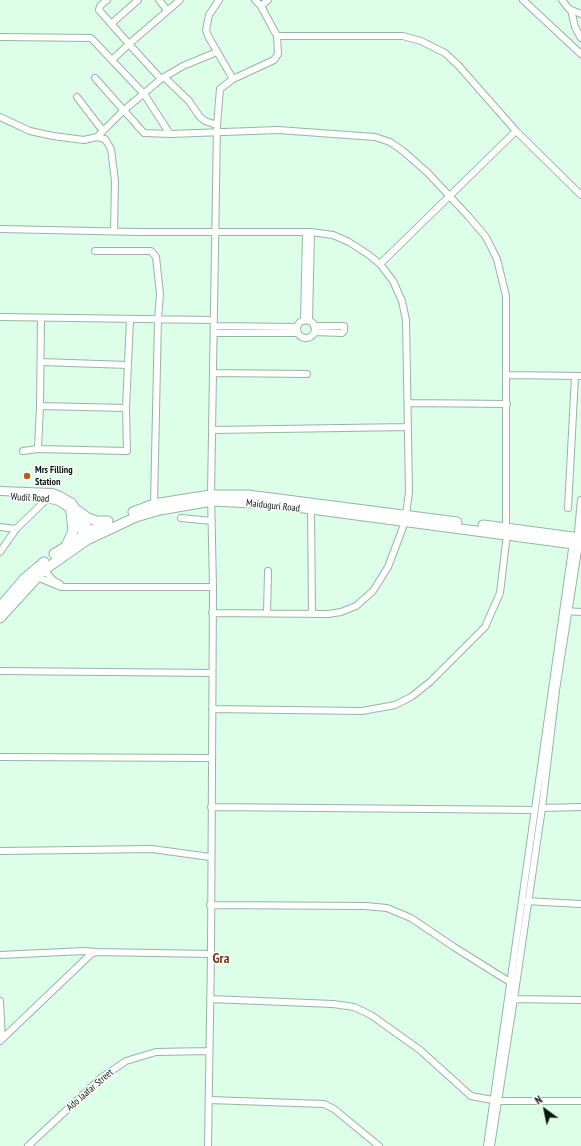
<!DOCTYPE html>
<style>
body{margin:0}
#map{position:relative;width:581px;height:1146px;overflow:hidden;background:#ddfee8;font-family:"PT Sans Narrow",sans-serif}
canvas{display:block}
.north{position:absolute;left:525px;top:1090px;width:40px;height:40px;-webkit-text-stroke:3px #fff;paint-order:stroke;rotate:327deg;font-size:11px;font-weight:700;line-height:16px;text-align:center;color:#09150e}
.north::after{content:'';display:block;margin:auto;width:14px;height:18px;background:#09150e;clip-path:polygon(50% 0,100% 100%,50% 72%,0 100%)}
</style>
<div id="map">
<canvas width="581" height="1146"></canvas>
<div class="north">N</div>
</div>
<script>
const g = document.querySelector('canvas').getContext('2d');
g.lineJoin = 'round';
const toPath = rows => new Path2D(rows.map(r => 'M' + r).join(''));
function stroke(path, color, width, dash) { g.strokeStyle = color; g.lineWidth = width; g.lineCap = dash ? 'butt' : 'round'; g.setLineDash(dash || []); g.stroke(path); }
function write(font, color, halo, rows, align = 'center') {
  g.font = font + ' "PT Sans Narrow",sans-serif'; g.lineWidth = 3; g.setLineDash([]); g.textBaseline = 'middle'; g.strokeStyle = halo; g.fillStyle = color; for (const [text, x, y, turn = 0] of rows) {
    g.save(); g.translate(x, y); g.rotate((+turn || 0) * Math.PI / 180); g.textAlign = isNaN(turn) ? turn : align; if (halo) g.strokeText(text, 0, 0); g.fillText(text, 0, 0); g.restore();
  }
}
const minor = toPath([
 [107,0,100,6,99,10,129,44,113,59],
 [159,0,167,10],
 [219,0,209,15,206,30,208,36,233,79],
 [255,0,261,6],
 [523,0,581,54],
 [562,0,569,9,581,14],
 [571,10,575,27,581,38],
 [111,24,138,0],
 [277,36,403,36,421,41,445,53,458,65,516,131],
 [0,37,91,38,144,94,170,134],
 [164,77,189,101,200,117,205,121,217,125],
 [95,78,144,133,170,134,278,130,375,137,390,142,403,151,428,173,469,217,486,237,497,259,506,296,506,528],
 [161,79,129,44,180,0],
 [77,97,103,131],
 [0,117,30,131,53,136,84,140,97,137,105,139,111,149,115,181,114,231],
 [97,137,123,111,161,79,183,66,217,52],
 [0,229,140,232,311,232,333,235,349,242,369,255,380,264,393,281,402,301,406,320,409,492,405,522,388,567,373,591,356,606,341,612,328,614,212,613],
 [95,251,151,251,156,257,160,294,158,319,154,504],
 [380,264,516,131,581,195],
 [0,317,214,320],
 [41,318,40,406,126,408,130,319],
 '297 329a9 9 0 1 1 18 0a9 9 0 1 1-18 0Z',
 [304,321,306,232],
 [309,321,311,232],
 [214,326,297,327],
 [314,326,344,326,344,331,342,333,315,332],
 [214,333,298,333],
 [41,362,128,365],
 [213,373,307,374],
 [506,375,581,376],
 [408,403,507,404],
 [212,430,408,427],
 [38,449,40,406],
 [23,451,38,449,127,451,126,408],
 [568,508,575,376],
 [311,510,312,614],
 [181,518,212,521],
 [0,527,16,529],
 [0,552,16,529,48,498],
 [44,570,53,580,60,584],
 [37,577,61,587,213,587],
 [565,611,581,612],
 [267,613,268,571],
 [0,671,212,673],
 [212,709,362,711,395,705,411,697,430,682,485,627,500,593,507,534],
 [0,757,212,758],
 [211,807,535,810],
 [542,808,581,807],
 [0,851,152,849,210,857],
 [525,901,581,904],
 [210,905,365,906,387,908,411,918,454,947,513,984],
 [0,955,85,951,96,952],
 [210,999,333,1004,354,1007,371,1015,420,1050,471,1096,493,1100],
 [511,999,581,1000],
 [0,1001,2,1039],
 [0,1041,91,954,96,952,211,954],
 [209,1100,324,1104,334,1109,379,1146],
 [499,1101,581,1101],
 [28,1146,101,1078,126,1061,156,1052,209,1051],
 [208,1146,211,954,213,587,211,495,217,125,220,89,233,79,274,60,278,54,277,36,261,6,268,0],
 [487,1146,573,542],
 [491,1146,514,999,542,808,556,690,579,544,580,538,578,531,581,500]
]);
const major = toPath([
 [0,491,52,493,60,496,72,503,93,536],
 [47,498,59,501,69,508,86,539]
]);
const highway = toPath([
 [77,510,88,518,97,521,108,521],
 [133,512,154,504,191,498,211,495,248,495,457,522],
 [483,525,581,538],
 [67,544,73,531,71,512],
 [54,554,90,531,107,523],
 [0,607,24,579,44,562],
 [0,618,44,570,87,540,136,517,160,510,212,501,274,504,581,545]
]);
const markers = [
 [27,476,4,"#bb5a19"]
];
const poiNames = [
 ["Mrs Filling",35,470],
 ["Station",35,482]
];
const streetNames = [
 ["Wudil Road",30,498,3],
 ["Maiduguri Road",273,506,6],
 ["Ado Jaafar Street",90,1090,-41]
];
const districtNames = [
 ["Gra",221,959]
];
stroke(minor, '#96b5a1', 8);
stroke(major, '#96b5a1', 10);
stroke(highway, '#96b5a1', 11);
stroke(minor, '#fff', 6);
stroke(major, '#fff', 8);
stroke(highway, '#fff', 9);
for (const [x, y, r, color] of markers) { const dot = new Path2D(); dot.arc(x, y, r, 0, 2 * Math.PI); g.fillStyle = color; g.fill(dot); stroke(dot, '#fff', 1.5); }
write('bold 10px', '#09150e', '#fff', poiNames, 'left');
write('10px', '#09150e', '#fff', streetNames);
write('bold 14px', '#74370e', '#fff', districtNames);
</script>
